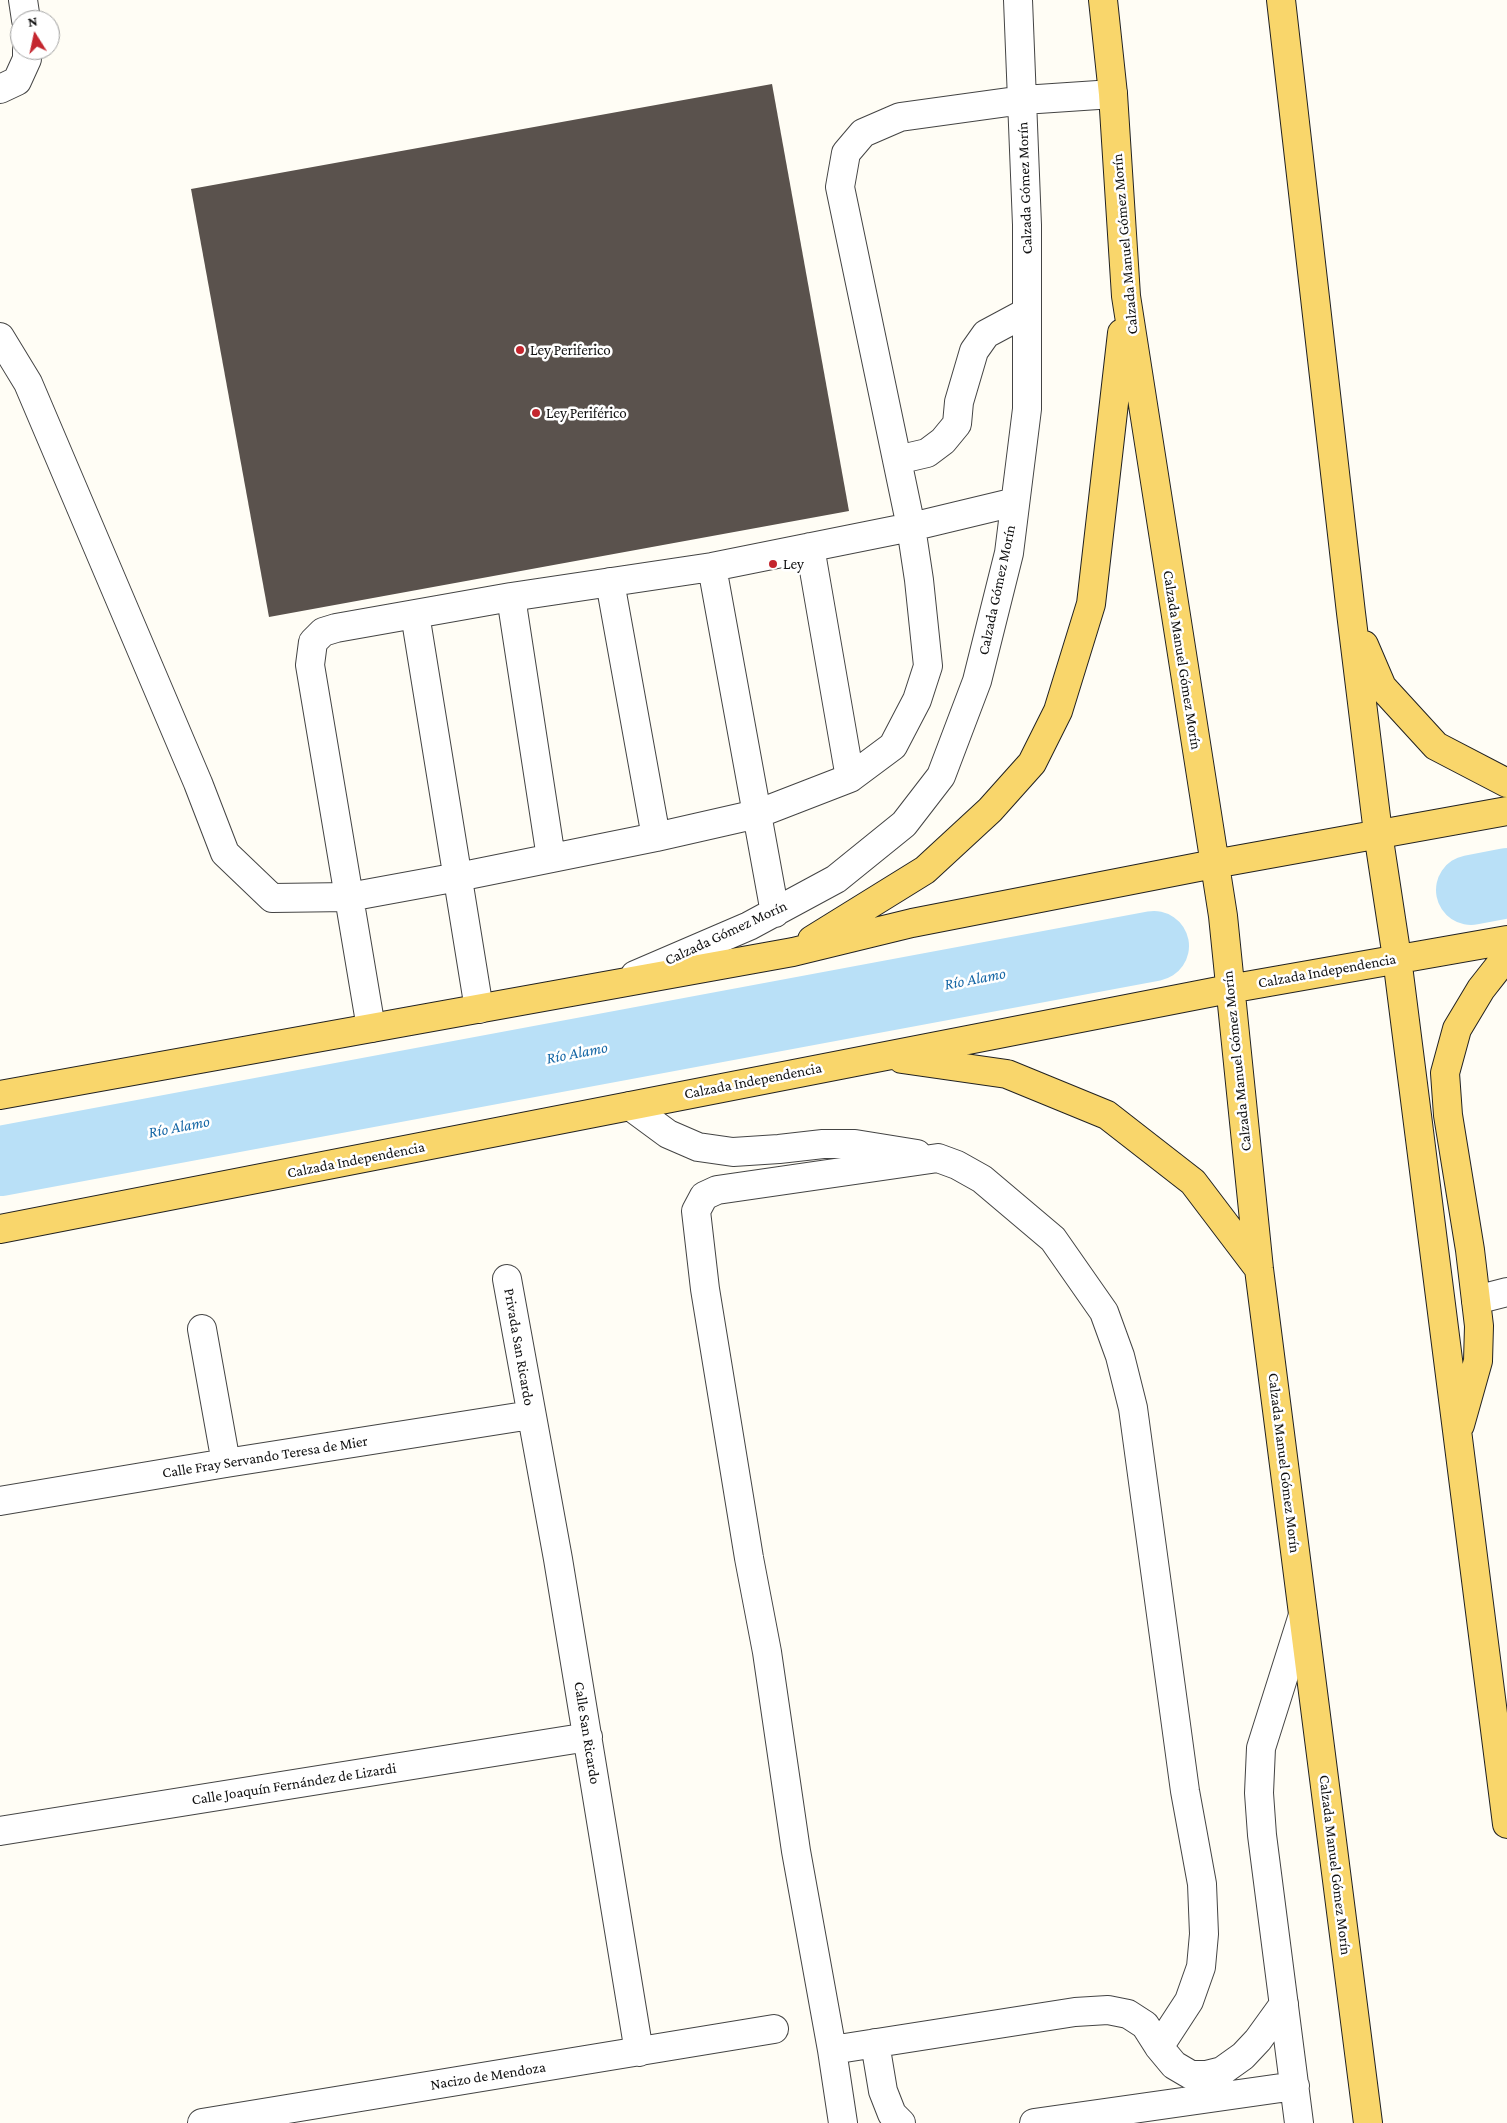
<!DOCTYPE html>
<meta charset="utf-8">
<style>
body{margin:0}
#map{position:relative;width:1507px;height:2123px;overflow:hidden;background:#fffdf5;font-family:"Crimson Pro",serif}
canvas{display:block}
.north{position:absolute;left:10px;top:10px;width:50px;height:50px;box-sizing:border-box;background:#fff;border:1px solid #a0a0a0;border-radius:50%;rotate:350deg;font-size:14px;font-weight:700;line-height:20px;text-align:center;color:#111}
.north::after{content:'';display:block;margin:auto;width:18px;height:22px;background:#c4262e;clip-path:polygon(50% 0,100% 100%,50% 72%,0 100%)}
</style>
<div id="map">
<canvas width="1507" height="2123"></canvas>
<div class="north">N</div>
</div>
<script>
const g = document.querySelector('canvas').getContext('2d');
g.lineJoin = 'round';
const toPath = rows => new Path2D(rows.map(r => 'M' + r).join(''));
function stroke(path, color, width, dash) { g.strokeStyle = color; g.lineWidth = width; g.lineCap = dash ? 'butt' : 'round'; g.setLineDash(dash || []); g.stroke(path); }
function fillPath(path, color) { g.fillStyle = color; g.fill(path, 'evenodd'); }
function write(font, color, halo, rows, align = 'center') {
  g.font = font + ' "Crimson Pro",serif'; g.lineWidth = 5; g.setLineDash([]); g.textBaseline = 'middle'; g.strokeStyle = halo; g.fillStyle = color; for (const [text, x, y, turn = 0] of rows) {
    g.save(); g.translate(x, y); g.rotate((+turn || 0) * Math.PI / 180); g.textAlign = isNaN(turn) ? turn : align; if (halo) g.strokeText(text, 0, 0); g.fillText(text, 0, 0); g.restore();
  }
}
const river = toPath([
 [1471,890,1507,883],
 [0,1161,1154,946]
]);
const building = toPath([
 [772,84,849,511,269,617,191,189]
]);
const minor = toPath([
 [23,0,26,20],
 [0,89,17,81,27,59,27,50],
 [0,337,28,383,198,783,225,853,272,898,349,897,458,877,656,837,757,814,850,778,893,746,917,700,928,666,919,580,911,527,840,187,846,153,863,133,900,117,1023,100,1113,94],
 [897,460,927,453,943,441,957,424,959,402,974,351,986,334,1027,312],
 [810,547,850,778],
 [712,567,775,913],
 [610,582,656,837],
 [511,597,551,858],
 [415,614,479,1009],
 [635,975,749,926,836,879,904,824,941,776,977,681,1009,553,1027,409,1027,225,1018,0],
 [371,1028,310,665,313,642,323,632,336,628,511,597,712,567,911,527,1015,502],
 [630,1106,668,1134,698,1147,733,1152,779,1149,823,1144,855,1144,917,1154],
 [507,1279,558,1559,639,2052],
 [1476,1300,1507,1292],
 [202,1329,226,1463],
 [0,1501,226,1463,531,1415],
 [0,1831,588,1737],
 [875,2043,883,2091,892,2114,901,2123],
 [1159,2047,1189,2001,1201,1967,1204,1934,1202,1884,1185,1791,1133,1408,1120,1356,1104,1312,1053,1239,982,1179,957,1165,938,1158,717,1190,704,1196,696,1211,705,1289,749,1558,767,1652,796,1851,832,2050,1075,2012,1108,2010,1128,2014,1145,2025,1159,2047,1174,2065,1191,2075,1206,2075,1222,2071,1243,2056,1258,2040,1284,2004],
 [832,2050,843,2123],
 [202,2123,774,2029],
 [1034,2123,1295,2086],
 [1299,2123,1262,1835,1259,1793,1261,1748,1303,1615]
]);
const major = toPath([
 [1103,0,1113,94,1126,296,1223,916,1259,1269,1368,2123],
 [1281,0,1351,613,1378,833,1397,958,1507,1824],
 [1364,645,1382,687,1436,746,1507,783],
 [812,940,925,870,990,810,1032,763,1058,711,1091,604,1122,333],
 [902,1059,1007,1074,1107,1115,1193,1182,1259,1269],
 [0,1095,793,952,912,923,1214,864,1507,811],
 [0,1229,1229,989,1507,940],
 [1460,1425,1478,1361,1479,1326,1470,1250,1448,1115,1445,1073,1457,1029,1481,989,1507,956]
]);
const markers = [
 [520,350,5,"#c4262e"],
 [536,413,5,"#c4262e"],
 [773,564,5,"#c4262e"]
];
const streetNames = [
 ["Calzada Gómez Morín",1025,188,-92],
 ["Calzada Manuel Gómez Morín",1125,244,-95],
 ["Calzada Gómez Morín",997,590,-78],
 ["Calzada Manuel Gómez Morín",1182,660,81],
 ["Calzada Gómez Morín",726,933,-25],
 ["Calzada Independencia",1327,971,-10],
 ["Calzada Manuel Gómez Morín",1237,1061,-96],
 ["Calzada Independencia",753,1081,-11],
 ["Calzada Independencia",356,1160,-11],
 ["Privada San Ricardo",519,1347,80],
 ["Calle Fray Servando Teresa de Mier",265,1457,-9],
 ["Calzada Manuel Gómez Morín",1284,1463,83],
 ["Calle San Ricardo",587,1733,81],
 ["Calle Joaquín Fernández de Lizardi",294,1784,-9],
 ["Calzada Manuel Gómez Morín",1335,1865,83],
 ["Nacizo de Mendoza",488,2076,-9]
];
const poiNames = [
 ["Ley Periferico",530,350],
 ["Ley Periférico",546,413],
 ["Ley",783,564]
];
const waterNames = [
 ["Río Alamo",975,979,-11],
 ["Río Alamo",577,1053,-11],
 ["Río Alamo",179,1127,-11]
];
stroke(river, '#b9e0f7', 70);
fillPath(building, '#5a524d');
stroke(minor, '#444', 30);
stroke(major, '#222', 30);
stroke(minor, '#fff', 28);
stroke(major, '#f9d66b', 28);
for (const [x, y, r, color] of markers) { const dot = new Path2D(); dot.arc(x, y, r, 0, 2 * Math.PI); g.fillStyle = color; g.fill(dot); stroke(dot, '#fff', 2); }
write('15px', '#111', '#fff', streetNames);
write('15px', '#111', '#fff', poiNames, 'left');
write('italic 16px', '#1768a6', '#fff', waterNames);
</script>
